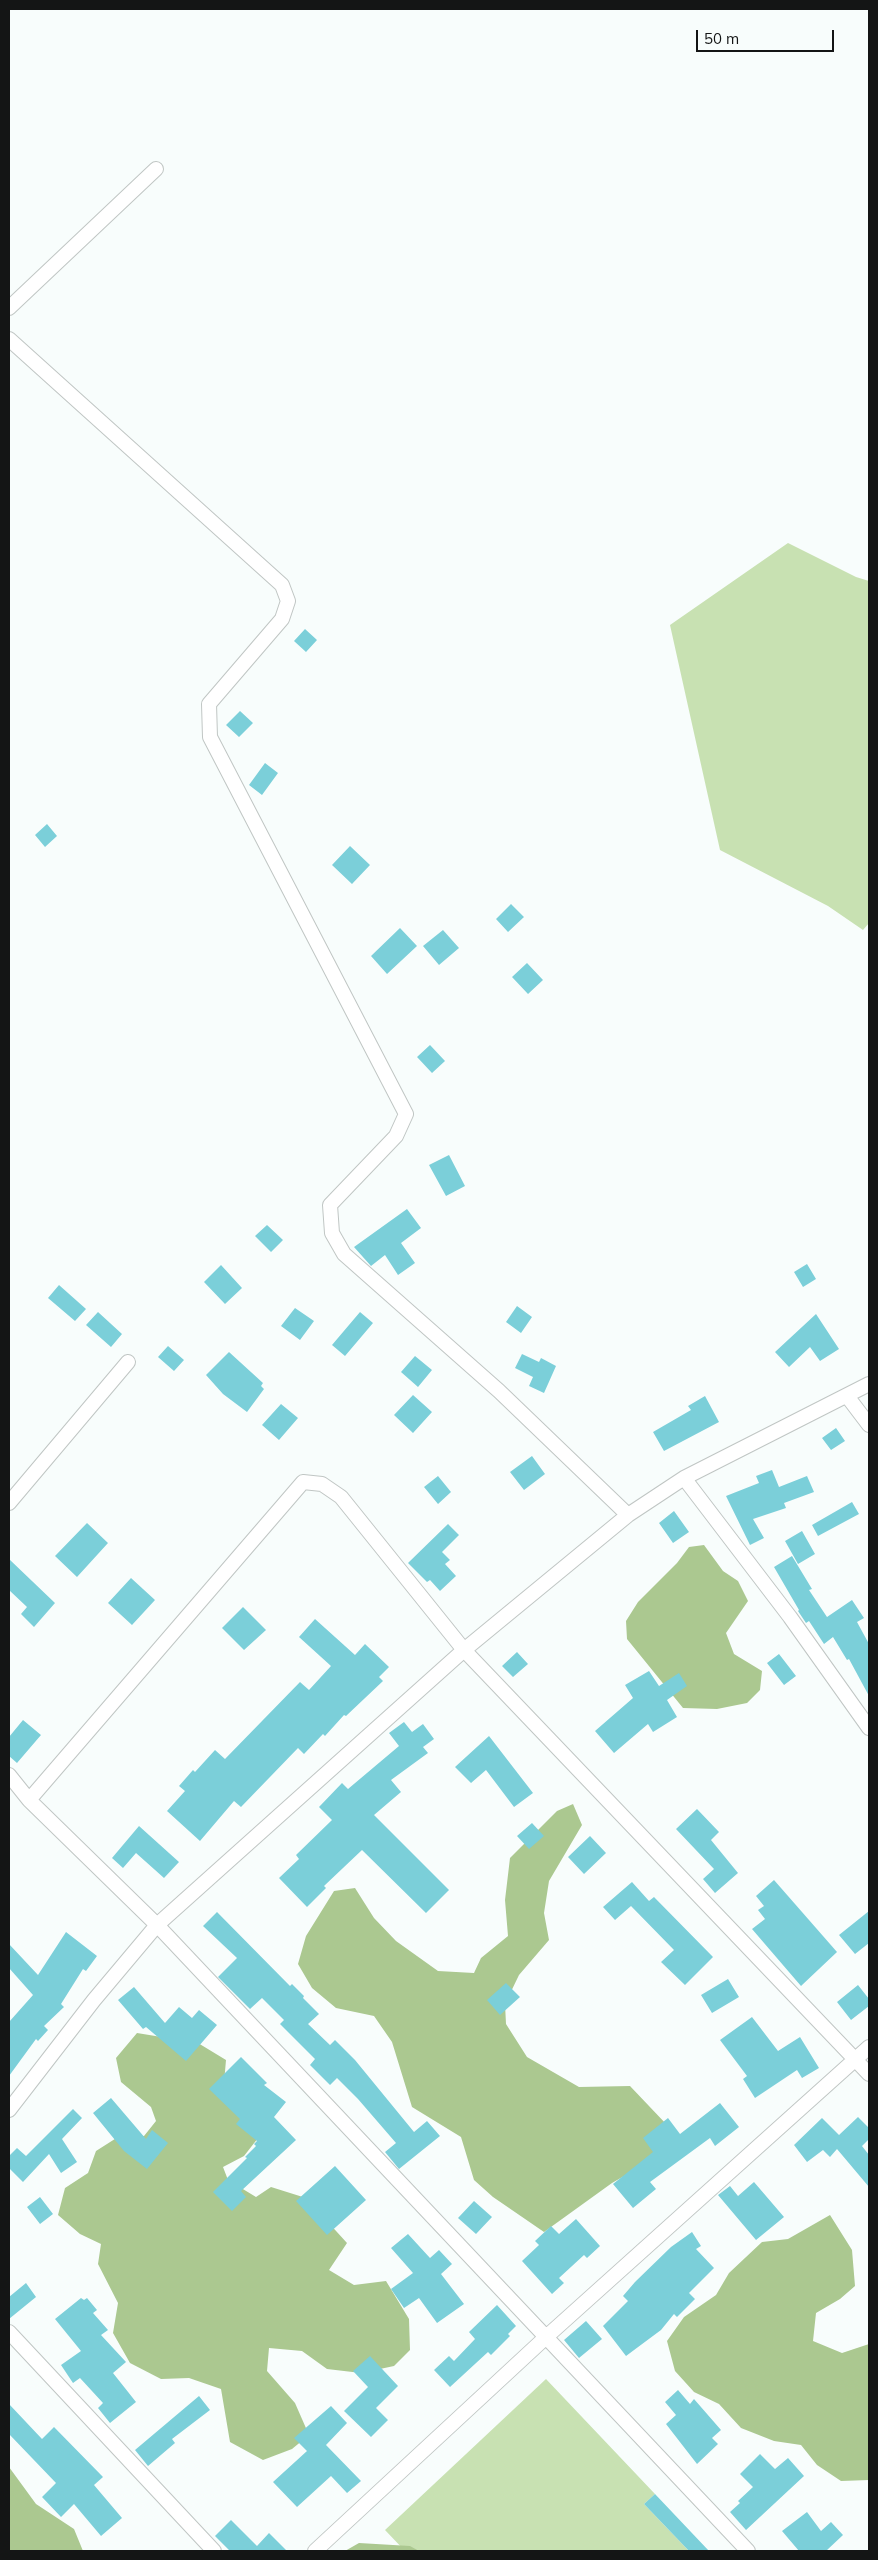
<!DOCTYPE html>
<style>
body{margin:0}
#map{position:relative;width:878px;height:2560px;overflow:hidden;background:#f8fdfc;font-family:Mulish,sans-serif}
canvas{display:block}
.frame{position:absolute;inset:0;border:10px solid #141515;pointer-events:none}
.scale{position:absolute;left:696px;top:30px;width:138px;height:22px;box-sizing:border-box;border:2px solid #141515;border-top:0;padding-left:6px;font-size:15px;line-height:18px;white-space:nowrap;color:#141515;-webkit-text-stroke:4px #f8fdfc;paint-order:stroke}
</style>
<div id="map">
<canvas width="878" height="2560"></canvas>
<div class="frame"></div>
<div class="scale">50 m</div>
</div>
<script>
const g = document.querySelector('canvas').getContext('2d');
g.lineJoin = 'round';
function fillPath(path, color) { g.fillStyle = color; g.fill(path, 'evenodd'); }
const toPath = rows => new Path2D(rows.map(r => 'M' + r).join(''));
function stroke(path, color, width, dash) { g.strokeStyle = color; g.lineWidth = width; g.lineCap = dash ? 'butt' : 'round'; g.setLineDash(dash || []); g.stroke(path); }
const green = toPath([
 [788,543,856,577,869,581,869,923,863,930,828,906,720,850,670,625],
 [546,2379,655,2494,644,2504,689,2551,405,2551,385,2530]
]);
const forest = toPath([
 [704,1545,723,1571,738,1581,748,1601,726,1633,734,1654,762,1671,760,1690,747,1703,717,1709,683,1708,627,1639,626,1621,638,1602,677,1563,689,1547],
 [573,1804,582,1825,549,1881,544,1913,549,1940,519,1975,505,2004,506,2024,527,2057,579,2087,630,2086,668,2126,659,2156,612,2183,544,2232,493,2197,474,2180,461,2137,412,2107,392,2042,374,2016,336,2008,312,1988,298,1964,306,1936,334,1891,355,1888,374,1918,396,1941,438,1971,474,1973,481,1958,508,1936,505,1900,510,1858,557,1811],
 [137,2033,198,2043,226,2060,224,2083,269,2124,244,2156,223,2167,228,2180,256,2197,271,2187,306,2198,347,2243,329,2270,354,2285,386,2281,409,2319,410,2350,394,2366,361,2373,327,2369,302,2351,269,2348,267,2371,295,2403,309,2435,292,2449,263,2460,230,2442,221,2389,189,2378,161,2379,130,2363,113,2333,118,2303,98,2264,101,2244,80,2234,58,2215,65,2188,88,2173,96,2151,118,2137,144,2136,156,2121,151,2107,121,2082,116,2058],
 [830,2215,852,2250,855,2286,840,2299,816,2313,813,2341,842,2353,869,2344,869,2480,841,2481,817,2465,801,2445,774,2441,741,2428,719,2404,694,2392,675,2371,667,2341,684,2317,716,2295,729,2273,762,2242,788,2239],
 [9,2467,36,2504,74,2529,83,2551,9,2551],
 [359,2543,410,2546,419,2551,345,2551]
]);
const building = toPath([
 [305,629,317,640,306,652,294,641],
 [240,711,253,723,239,737,226,725],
 [265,763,278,773,262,795,249,785],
 [47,824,57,836,45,847,35,835],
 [350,846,370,865,352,884,332,865],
 [511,904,524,917,508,932,496,919],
 [400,928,417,946,387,974,371,956],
 [443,930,459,948,439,965,423,946],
 [527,963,543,980,528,994,512,977],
 [430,1045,445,1061,432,1073,417,1057],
 [449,1155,465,1186,446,1196,429,1165],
 [407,1209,421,1228,401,1243,415,1263,398,1275,385,1255,371,1266,354,1247],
 [267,1225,283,1240,271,1252,255,1236],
 [807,1264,816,1279,803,1287,794,1272],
 [221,1265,242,1288,225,1304,204,1282],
 [59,1285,86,1309,75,1321,48,1298],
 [517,1306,532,1317,521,1333,506,1322],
 [295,1308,314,1321,300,1340,281,1326],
 [98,1312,122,1334,111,1347,86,1325],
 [360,1312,373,1323,345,1356,332,1345],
 [816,1314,839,1349,820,1361,810,1347,789,1367,775,1352],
 [168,1346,184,1360,174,1371,158,1357],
 [229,1352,263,1383,261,1386,264,1389,247,1412,223,1394,206,1375],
 [522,1354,539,1362,541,1358,556,1366,544,1393,529,1386,533,1377,515,1368],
 [415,1356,432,1370,418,1387,401,1372],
 [413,1395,432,1412,413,1433,394,1415],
 [705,1396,719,1422,664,1451,653,1432,691,1410,688,1406],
 [281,1404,298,1418,279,1440,262,1425],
 [836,1428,845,1441,831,1450,822,1438],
 [532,1456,545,1474,524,1490,510,1472],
 [772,1470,779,1487,807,1476,814,1492,784,1503,786,1508,753,1519,764,1538,750,1545,726,1496,759,1483,756,1476],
 [438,1476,451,1492,438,1504,424,1487],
 [852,1502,859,1514,818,1536,812,1525],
 [674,1511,689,1532,673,1543,659,1523],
 [87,1523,108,1543,77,1577,55,1556],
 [448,1524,459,1535,442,1552,450,1560,445,1564,456,1576,440,1591,430,1580,427,1582,408,1563],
 [802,1531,815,1554,798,1564,785,1541],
 [792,1556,812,1589,809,1590,827,1617,852,1600,864,1618,857,1622,869,1644,869,1696,849,1659,847,1660,833,1637,824,1644,809,1621,806,1623,798,1611,799,1610,774,1567],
 [9,1559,55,1603,34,1627,21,1614,27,1607,9,1590],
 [131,1578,155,1600,132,1625,108,1603],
 [243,1607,266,1630,244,1650,222,1628],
 [315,1619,355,1655,365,1644,389,1667,379,1677,383,1681,346,1716,344,1715,325,1736,323,1734,304,1754,298,1748,241,1807,234,1801,200,1841,167,1811,185,1791,179,1786,193,1770,195,1772,215,1750,225,1759,300,1682,309,1690,331,1666,299,1637],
 [517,1652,528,1664,513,1677,502,1666],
 [779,1654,796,1676,784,1685,767,1663],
 [649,1671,659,1686,679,1673,687,1686,667,1700,677,1717,653,1732,648,1724,614,1753,595,1731,633,1698,625,1685],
 [23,1720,41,1735,17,1763,9,1756,9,1737],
 [404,1722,412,1732,423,1724,434,1739,423,1747,428,1753,391,1780,401,1792,374,1815,449,1890,426,1913,362,1850,324,1886,326,1888,307,1907,279,1878,299,1859,296,1855,332,1820,319,1807,342,1783,348,1789,399,1746,389,1733],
 [489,1736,533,1793,514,1807,486,1770,471,1783,455,1767],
 [697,1809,719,1832,711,1840,738,1873,715,1893,703,1879,714,1869,676,1829],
 [532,1823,544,1836,529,1849,517,1836],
 [139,1826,179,1862,164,1878,136,1853,123,1868,112,1858],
 [590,1836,606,1853,584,1874,568,1857],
 [774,1880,837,1952,801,1986,752,1929,765,1919,758,1910,764,1906,756,1896],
 [632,1882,649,1901,654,1897,713,1957,685,1985,661,1962,674,1950,631,1906,615,1920,603,1907],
 [869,1911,869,1943,855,1954,839,1935],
 [217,1912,290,1986,292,1984,304,1996,303,1998,319,2014,308,2024,330,2045,335,2040,355,2060,414,2132,427,2121,440,2136,399,2169,385,2152,396,2143,358,2099,337,2078,330,2085,310,2065,315,2059,280,2024,284,2020,262,1998,250,2009,218,1977,237,1958,203,1926],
 [66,1932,97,1956,86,1971,83,1969,61,2004,64,2007,44,2026,48,2030,38,2041,36,2039,9,2076,9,2022,33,1995,9,1968,9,1944,38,1975],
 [728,1979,739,1997,712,2013,701,1995],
 [506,1983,520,1997,500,2015,487,2000],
 [858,1985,869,1999,869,2006,851,2020,837,2002],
 [134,1987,165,2023,179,2007,192,2018,199,2010,217,2025,186,2061,146,2027,143,2029,118,2000],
 [752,2017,778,2051,800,2037,819,2068,802,2078,797,2070,755,2098,743,2079,747,2076,720,2040],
 [241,2057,267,2083,264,2085,286,2102,274,2117,296,2140,241,2191,246,2197,232,2211,213,2192,247,2158,245,2157,256,2146,254,2144,257,2141,236,2124,240,2119,209,2089],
 [111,2098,146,2139,152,2130,168,2143,147,2169,124,2151,93,2113],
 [720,2103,739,2127,715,2146,710,2138,650,2182,656,2189,633,2208,613,2184,653,2152,643,2138,668,2118,680,2134],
 [73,2109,82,2118,62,2139,77,2162,61,2173,49,2154,23,2182,9,2168,9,2156,17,2148,26,2156],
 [858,2117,869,2128,869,2139,862,2146,869,2155,869,2187,837,2149,830,2157,823,2150,807,2162,794,2145,822,2118,839,2135],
 [335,2166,366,2200,327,2235,296,2201],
 [754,2182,784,2217,756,2240,718,2195,730,2186,738,2196],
 [40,2197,53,2214,40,2224,27,2207],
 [474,2201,492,2217,476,2234,458,2218],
 [576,2219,600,2246,587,2258,584,2255,559,2278,564,2283,552,2294,522,2261,539,2245,535,2241,551,2226,559,2234],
 [692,2232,701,2246,696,2249,714,2268,689,2293,695,2299,677,2317,674,2314,661,2330,626,2356,603,2326,628,2301,623,2296,635,2282,671,2247],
 [408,2234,430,2258,439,2250,452,2264,441,2274,464,2304,437,2323,419,2298,404,2308,391,2289,413,2273,391,2248],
 [26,2283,36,2297,9,2319,9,2297],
 [81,2298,84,2300,87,2298,97,2310,93,2313,108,2330,101,2335,126,2362,113,2373,136,2402,110,2423,98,2408,103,2403,80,2378,73,2383,61,2365,81,2351,55,2319],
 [497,2305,516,2326,508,2334,510,2336,491,2355,488,2352,450,2387,434,2370,449,2356,454,2361,475,2339,469,2332],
 [586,2321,602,2339,579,2358,564,2340],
 [370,2356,398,2386,376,2408,388,2420,371,2437,344,2411,368,2387,353,2371],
 [678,2390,690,2404,694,2399,721,2430,712,2438,718,2444,697,2464,666,2424,676,2415,665,2402],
 [199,2396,210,2410,172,2439,175,2443,148,2466,135,2450],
 [9,2404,42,2439,54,2427,103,2477,94,2485,122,2518,101,2536,74,2504,61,2517,42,2497,56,2483,9,2434],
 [331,2406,347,2423,326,2445,361,2481,347,2493,331,2476,297,2507,273,2482,307,2451,294,2438],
 [760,2454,775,2469,788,2458,804,2476,746,2530,730,2512,740,2503,738,2501,753,2487,740,2474],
 [655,2494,709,2551,689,2551,644,2504],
 [807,2512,821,2531,831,2522,843,2535,826,2551,799,2551,782,2531],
 [231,2520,257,2546,269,2533,287,2551,230,2551,215,2536]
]);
const minor = toPath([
 [9,308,156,169],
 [9,339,282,585,288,601,282,619,209,704,210,737,406,1114,396,1136,330,1205,332,1233,344,1254,499,1391,628,1515],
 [847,1396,869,1425],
 [684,1478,790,1617,869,1728],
 [9,1503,128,1362],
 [9,1775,29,1800,157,1925,748,2551],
 [29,1800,303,1482,322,1484,341,1497,464,1650,869,2074],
 [9,2110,94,2000,157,1925,464,1650,628,1515,684,1478,869,1384],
 [9,2332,214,2551],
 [315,2551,545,2338,869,2047]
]);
fillPath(green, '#c8e1b2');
fillPath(forest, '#abc890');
fillPath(building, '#7bcfd9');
stroke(minor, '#c0c6c4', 16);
stroke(minor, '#fff', 14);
</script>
